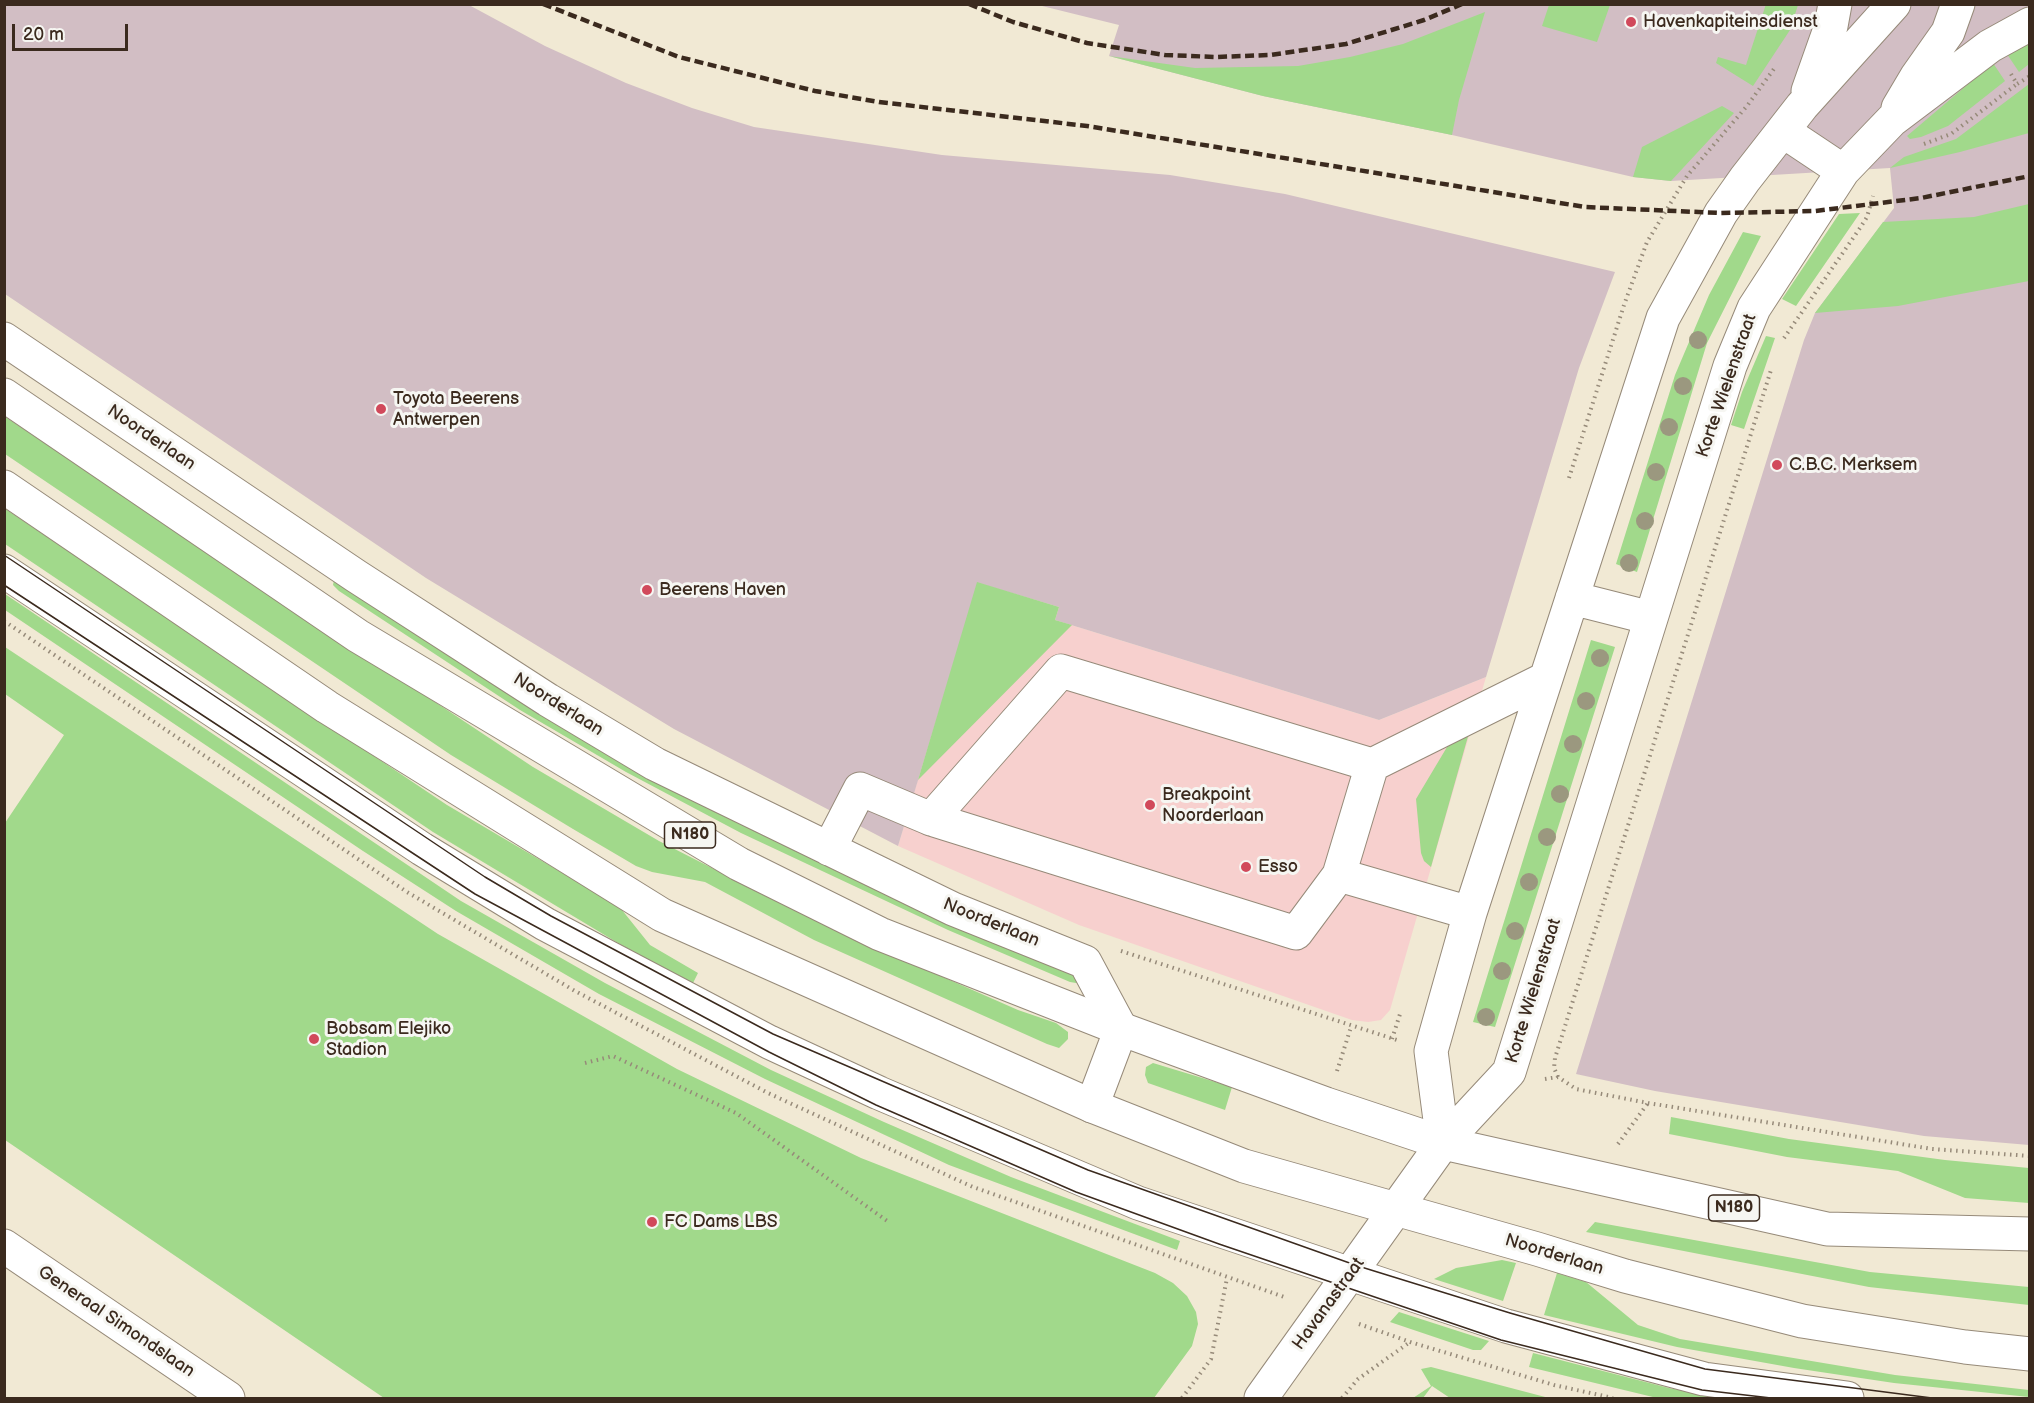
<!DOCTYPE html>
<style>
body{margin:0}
#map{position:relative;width:2034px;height:1403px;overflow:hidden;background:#f1e9d4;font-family:"Balsamiq Sans",sans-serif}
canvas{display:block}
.frame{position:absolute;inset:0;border:6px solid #3b2a1e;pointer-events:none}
.scale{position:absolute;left:12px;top:24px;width:116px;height:27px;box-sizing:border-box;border:3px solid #3b2a1e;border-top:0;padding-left:8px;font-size:18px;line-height:21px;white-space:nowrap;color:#3b2a1e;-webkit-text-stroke:4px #f6f6f2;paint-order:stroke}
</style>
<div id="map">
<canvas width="2034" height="1403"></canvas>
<div class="frame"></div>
<div class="scale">20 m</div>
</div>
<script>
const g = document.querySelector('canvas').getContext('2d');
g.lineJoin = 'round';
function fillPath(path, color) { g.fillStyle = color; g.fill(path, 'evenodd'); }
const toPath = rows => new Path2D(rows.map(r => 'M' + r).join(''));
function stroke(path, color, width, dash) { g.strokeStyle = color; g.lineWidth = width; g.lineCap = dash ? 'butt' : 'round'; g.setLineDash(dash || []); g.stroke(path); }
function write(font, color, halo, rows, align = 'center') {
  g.font = font + ' "Balsamiq Sans",sans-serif'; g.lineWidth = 6; g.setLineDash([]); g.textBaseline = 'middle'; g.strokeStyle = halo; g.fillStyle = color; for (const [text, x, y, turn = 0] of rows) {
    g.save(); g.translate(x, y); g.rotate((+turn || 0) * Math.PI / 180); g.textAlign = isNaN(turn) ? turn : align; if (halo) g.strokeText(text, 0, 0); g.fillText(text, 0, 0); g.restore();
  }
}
const built = toPath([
 [977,582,1059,607,1055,620,1379,720,1486,677,1390,1010,1381,1020,1368,1022,1352,1020,1079,925,898,846]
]);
const industrial = toPath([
 [4,5,469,5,545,46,626,83,692,108,754,127,942,155,1170,175,1285,194,1615,272,1579,368,1486,677,1379,720,1055,620,1059,607,978,583,898,846,674,729,426,578,5,294],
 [1038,5,2029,5,2029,1145,1924,1136,1655,1091,1576,1074,1804,340,1815,313,1894,208,1890,168,1671,181,1633,177,1452,135,1263,96,1109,56,1119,25]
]);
const green = toPath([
 [1766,4,1798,5,1790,30,1753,86,1716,63,1718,57,1746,65],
 [1549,5,1610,5,1597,42,1542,26],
 [1485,12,1459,100,1452,135,1263,96,1109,56,1195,68,1298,66,1350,57,1403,44],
 [2029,39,2029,64,2019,72,2007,54],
 [1993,63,2005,81,1948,126,1921,137,1910,139,1907,136],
 [2029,84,2029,133,1960,152,1890,168,1904,157,1956,139],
 [1722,106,1734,113,1671,181,1633,177,1642,147],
 [2029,204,2029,281,1898,306,1815,313,1883,222,1974,217],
 [1860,213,1796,306,1782,299,1839,214],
 [1743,232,1761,236,1707,343,1637,572,1616,564,1675,375,1709,295],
 [1766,336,1775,338,1744,429,1731,425,1742,392],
 [4,416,533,767,659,841,818,922,1018,1010,1056,1023,1068,1032,1068,1039,1059,1048,1047,1044,814,940,705,882,652,872,636,866,573,829,451,755,5,454],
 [4,508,447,805,610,901,622,910,650,945,698,973,693,983,633,952,433,832,5,544],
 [334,580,1080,978,1076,983,1070,982,948,930,741,833,626,772,520,710,339,591,333,585],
 [977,582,1059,607,1055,620,1072,625,918,780],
 [5,594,461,901,605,983,771,1070,884,1122,1011,1177,1180,1241,1177,1250,949,1165,765,1079,599,994,456,911,363,851,5,610],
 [1591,640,1615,647,1495,1027,1473,1022],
 [5,647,438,934,677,1069,861,1158,1155,1273,1173,1283,1187,1296,1196,1312,1198,1324,1192,1346,1154,1398,384,1398,5,1140,5,823,64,735,5,694],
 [1469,733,1431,867,1424,861,1421,853,1416,799,1450,742],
 [1153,1063,1232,1087,1225,1110,1148,1083,1145,1075,1146,1067],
 [1671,1117,1789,1139,1945,1160,2029,1168,2029,1203,1965,1198,1898,1171,1787,1157,1669,1134],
 [1595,1222,1870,1272,2029,1287,2029,1305,1869,1287,1586,1232],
 [1502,1260,1516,1263,1503,1301,1434,1279,1456,1268],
 [1557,1273,1586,1282,1638,1325,1680,1339,1895,1375,2029,1390,2029,1397,1894,1383,1794,1368,1677,1347,1544,1315],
 [1399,1312,1489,1341,1481,1350,1473,1350,1390,1322],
 [1533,1353,1669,1388,1721,1398,1657,1398,1529,1367],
 [1431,1367,1549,1398,1450,1398,1432,1386,1423,1398,1413,1398,1431,1386,1421,1369]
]);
const path = toPath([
 [2011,74,2017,84,2030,76],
 [1924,144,1951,134,2017,84],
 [1784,338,1860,228,1867,217,1873,196],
 [1569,478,1624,305,1647,242,1687,176,1747,106,1776,66],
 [4,621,407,892,575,991,768,1093,973,1187,1287,1298],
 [1121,951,1397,1040],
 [1392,1039,1401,1011],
 [585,1063,613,1056,736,1113,890,1223],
 [1337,1071,1351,1027],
 [1558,1077,1554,1068,1555,1058,1771,370],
 [1545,1079,1558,1077,1576,1089,1648,1103,1932,1149,2030,1156],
 [1618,1144,1648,1103],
 [1359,1324,1410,1342,1554,1385,1613,1398],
 [1182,1398,1211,1359,1227,1278],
 [1342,1398,1358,1379,1410,1342]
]);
const minor = toPath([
 [1808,91,1831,26,1835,4],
 [1898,108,1917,76,1948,32,1958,4],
 [1783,131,1843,171],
 [4,339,356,576,548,700,655,764,953,909,1085,962,1121,1029,1092,1106],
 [4,571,422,849,545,924,769,1042,879,1093,1138,1203,1506,1326,1704,1379,1847,1398],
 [1572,598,1651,618],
 [1372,765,1339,875,1296,933,931,819,1061,671,1372,765,1545,679],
 [829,849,860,789,931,819],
 [1339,875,1470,913],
 [1443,1143,1431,1051,1470,913,1663,318,1721,213,1745,179,1802,106,1894,4],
 [4,1246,228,1398],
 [1261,1398,1443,1143,1509,1072,1730,366,1754,308,1843,171,1892,120,1990,46,2030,24]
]);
const major = toPath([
 [4,395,358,636,739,864,880,934,1121,1029,1326,1104,1443,1143,1827,1229,2030,1234],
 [4,487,327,707,662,915,1092,1106,1244,1166,1537,1249,1625,1276,1802,1321,1965,1347,2030,1354]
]);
const tram = toPath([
 [4,555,485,877,551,916,773,1034,1088,1170,1358,1266,1510,1313,1705,1369,1932,1398],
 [4,585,475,894,769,1052,876,1105,1076,1192,1219,1244,1501,1340,1702,1390,1771,1398]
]);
const rail = toPath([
 [543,4,679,57,815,91,879,102,1087,126,1585,207,1721,213,1815,211,1921,198,2030,176],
 [969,4,1013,22,1087,43,1165,55,1216,57,1270,55,1346,44,1424,20,1462,4]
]);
const trees = [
 [1698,340],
 [1683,386],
 [1669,427],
 [1656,472],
 [1645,521],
 [1629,563],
 [1600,658],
 [1586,701],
 [1573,744],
 [1560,794],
 [1547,837],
 [1529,882],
 [1515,931],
 [1502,971],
 [1486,1017]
];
const markers = [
 [1631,22,6,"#d1495b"],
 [381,409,6,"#d1495b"],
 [1777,465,6,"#d1495b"],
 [647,590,6,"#d1495b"],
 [1150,805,6,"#d1495b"],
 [1246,867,6,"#d1495b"],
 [314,1039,6,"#d1495b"],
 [652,1222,6,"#d1495b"]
];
const shields = [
 [690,835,51],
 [1734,1208,51]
];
const shieldNames = [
 ["N180",690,835],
 ["N180",1734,1208]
];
const poiNames = [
 ["Havenkapiteinsdienst",1643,22],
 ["Toyota Beerens",393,399],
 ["Antwerpen",393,420],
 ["C.B.C. Merksem",1789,465],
 ["Beerens Haven",659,590],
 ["Breakpoint",1162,795],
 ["Noorderlaan",1162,816],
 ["Esso",1258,867],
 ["Bobsam Elejiko",326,1029],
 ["Stadion",326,1050],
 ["FC Dams LBS",664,1222]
];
const streetNames = [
 ["Korte Wielenstraat",1727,386,-71],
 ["Noorderlaan",151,438,34],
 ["Noorderlaan",558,705,32],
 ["Noorderlaan",991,923,22],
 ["Korte Wielenstraat",1534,991,-73],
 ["Noorderlaan",1554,1255,17],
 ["Havanastraat",1329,1304,-54],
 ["Generaal Simondslaan",116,1322,34]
];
fillPath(built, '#f7d0ce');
fillPath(industrial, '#d2bec4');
fillPath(green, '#a1d98b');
stroke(minor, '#968a79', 35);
stroke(major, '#968a79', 35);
stroke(path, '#968a79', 4, [1.5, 4.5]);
stroke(minor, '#fff', 33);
stroke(major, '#fff', 33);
stroke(tram, '#3b2a1e', 1.5);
stroke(rail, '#3b2a1e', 4.5, [9, 4.5]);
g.fillStyle = '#9b987f';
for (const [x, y] of trees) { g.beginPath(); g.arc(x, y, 9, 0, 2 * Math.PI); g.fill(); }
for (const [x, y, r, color] of markers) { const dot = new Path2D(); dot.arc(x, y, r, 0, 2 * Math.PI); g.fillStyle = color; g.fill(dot); stroke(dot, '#f6f6f2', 2); }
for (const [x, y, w] of shields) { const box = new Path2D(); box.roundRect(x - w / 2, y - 13, w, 26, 4.5); g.fillStyle = '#f6f6f2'; g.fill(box); stroke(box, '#3b2a1e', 1.5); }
write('bold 16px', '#3b2a1e', null, shieldNames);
write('18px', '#3b2a1e', '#f6f6f2', poiNames, 'left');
write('18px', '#3b2a1e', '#f6f6f2', streetNames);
</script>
